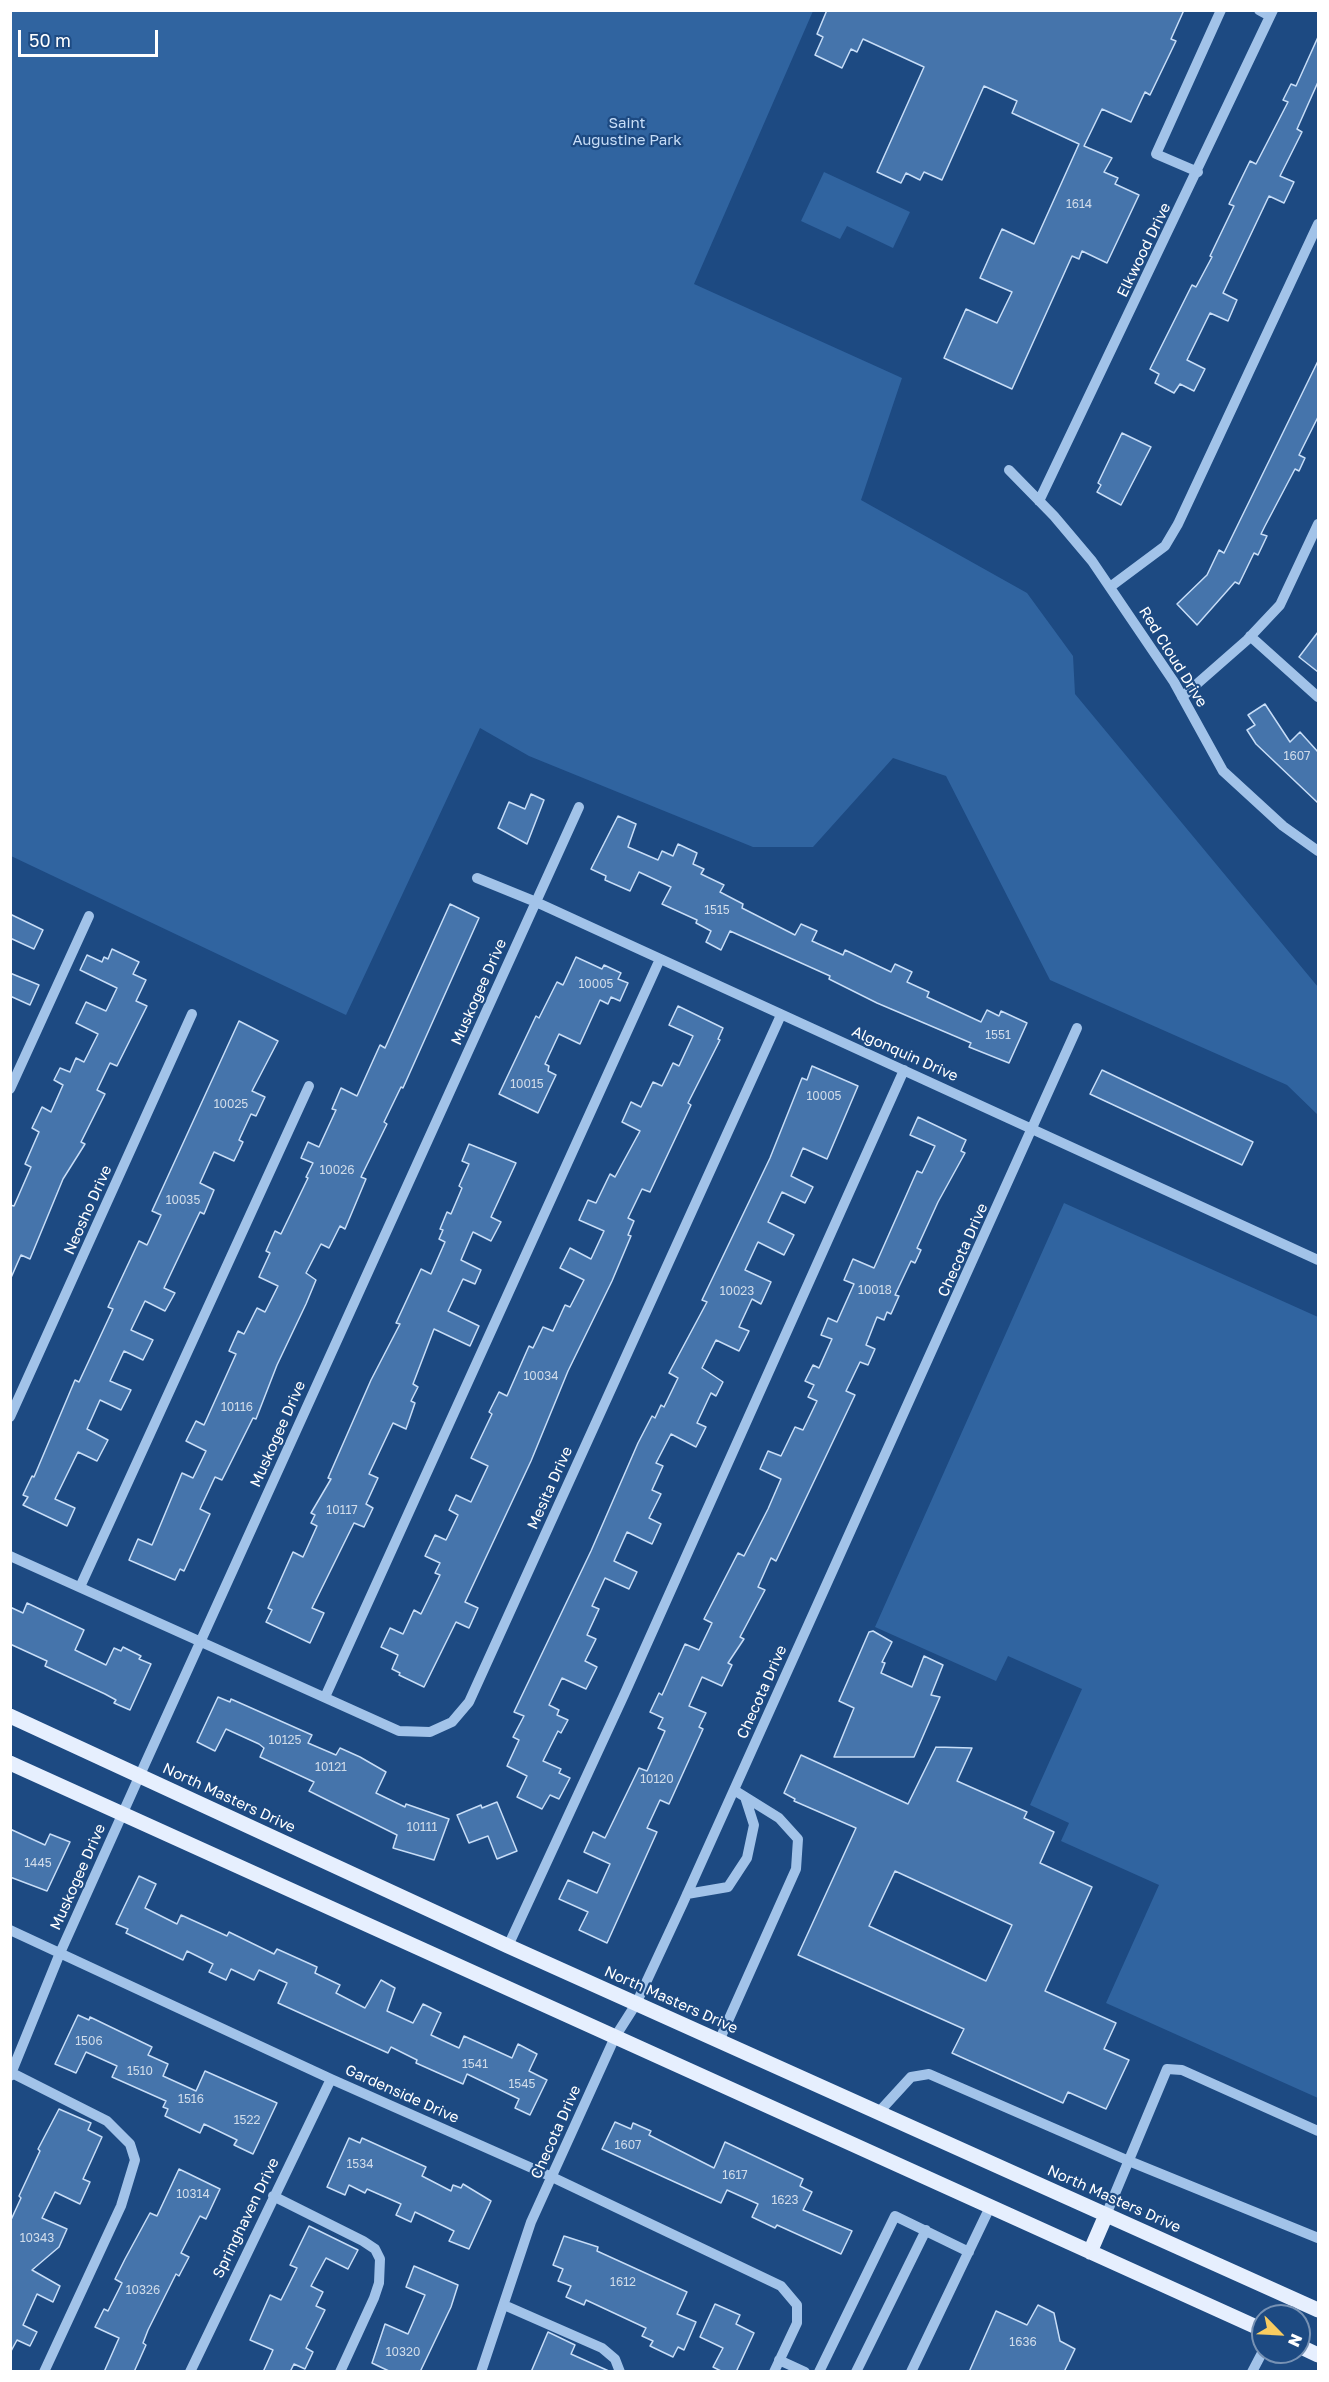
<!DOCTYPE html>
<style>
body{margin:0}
#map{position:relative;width:1329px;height:2382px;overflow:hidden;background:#1d4a82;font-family:"Golos Text",sans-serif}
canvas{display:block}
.frame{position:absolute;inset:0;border:12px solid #fff;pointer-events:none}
.north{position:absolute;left:1251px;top:2304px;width:60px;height:60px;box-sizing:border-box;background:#1d4a82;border:2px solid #7792b4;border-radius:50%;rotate:114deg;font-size:16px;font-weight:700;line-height:24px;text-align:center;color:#fff}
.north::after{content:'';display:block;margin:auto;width:21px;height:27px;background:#f9cc60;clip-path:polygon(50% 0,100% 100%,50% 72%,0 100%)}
.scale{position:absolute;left:18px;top:30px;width:140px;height:27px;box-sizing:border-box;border:3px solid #fff;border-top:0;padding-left:8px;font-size:18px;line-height:21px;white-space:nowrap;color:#fff;-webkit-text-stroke:4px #1d4a82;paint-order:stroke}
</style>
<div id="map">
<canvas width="1329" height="2382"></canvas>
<div class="frame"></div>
<div class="north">N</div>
<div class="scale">50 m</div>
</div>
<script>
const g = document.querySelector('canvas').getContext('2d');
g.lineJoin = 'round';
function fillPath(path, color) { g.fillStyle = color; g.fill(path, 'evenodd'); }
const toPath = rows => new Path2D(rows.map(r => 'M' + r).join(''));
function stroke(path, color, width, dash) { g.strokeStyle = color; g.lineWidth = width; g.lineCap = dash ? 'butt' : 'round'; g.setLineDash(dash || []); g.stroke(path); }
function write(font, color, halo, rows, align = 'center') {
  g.font = font + ' "Golos Text",sans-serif'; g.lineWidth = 4.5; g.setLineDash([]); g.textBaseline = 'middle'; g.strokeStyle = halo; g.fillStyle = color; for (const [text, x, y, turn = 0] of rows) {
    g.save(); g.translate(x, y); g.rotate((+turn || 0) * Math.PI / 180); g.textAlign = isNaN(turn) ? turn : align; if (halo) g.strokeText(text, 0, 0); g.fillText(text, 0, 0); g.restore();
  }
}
const green = toPath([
 [10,11,813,11,694,284,902,378,861,500,1027,593,1073,656,1075,694,1318,987,1318,1115,1287,1085,1050,980,946,776,893,758,813,847,753,847,529,756,480,728,346,1015,11,856],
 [824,172,910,212,893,248,847,226,840,239,801,221],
 [1064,1203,1318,1317,1318,2098,1106,2003,1159,1885,1061,1841,1069,1823,1030,1805,1082,1689,1008,1656,996,1681,875,1627]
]);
const building = toPath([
 [827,10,1184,10,1171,39,1176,41,1150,95,1145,92,1131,122,1102,109,1084,146,1112,158,1104,172,1118,178,1115,184,1139,195,1107,263,1082,251,1079,259,1072,256,1012,389,944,358,966,309,997,323,1012,292,980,278,992,251,1002,229,1034,244,1079,144,1012,113,1017,101,984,86,942,180,924,172,920,180,906,173,901,183,877,172,924,67,863,39,857,52,851,49,842,68,815,55,823,37,817,34,827,10],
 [1318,37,1318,82,1297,129,1302,132,1280,176,1294,182,1284,203,1269,196,1223,293,1237,300,1228,321,1210,313,1187,360,1205,369,1194,391,1180,384,1174,393,1155,383,1159,374,1150,369,1192,285,1196,287,1212,257,1210,256,1234,206,1229,204,1250,161,1256,164,1288,102,1283,100,1291,84,1296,86,1318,37],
 [1318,361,1318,417,1299,455,1305,458,1299,471,1295,469,1265,526,1261,534,1267,536,1258,555,1254,553,1239,584,1235,582,1197,625,1177,604,1207,575,1219,550,1224,553,1318,361],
 [1122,433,1151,447,1121,505,1097,492,1101,485,1098,483,1122,433],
 [1318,632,1318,672,1299,657,1318,632],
 [1265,704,1290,742,1300,732,1318,752,1318,803,1256,744,1247,730,1255,725,1248,715,1265,704],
 [531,794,544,800,527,844,498,828,509,802,525,809,531,794],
 [618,816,636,824,628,847,658,860,662,851,673,856,678,844,697,853,693,864,704,869,701,874,724,885,720,892,743,904,742,908,795,935,801,924,817,931,812,941,843,955,845,950,891,972,895,964,912,972,907,982,929,992,927,997,981,1022,987,1010,999,1016,1001,1011,1027,1023,1009,1063,969,1047,971,1043,877,1003,829,979,830,976,730,931,721,950,706,942,711,931,696,923,697,920,662,904,671,887,639,872,630,891,605,880,606,876,591,869,618,816],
 [450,904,479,918,403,1088,401,1087,384,1122,387,1124,361,1177,366,1179,345,1229,340,1226,329,1248,321,1244,306,1273,316,1280,306,1304,277,1365,256,1419,253,1418,222,1480,215,1477,200,1509,210,1514,184,1571,180,1569,175,1580,129,1560,138,1539,152,1545,182,1473,193,1478,206,1451,186,1441,196,1421,204,1425,236,1354,229,1351,238,1331,244,1334,257,1308,265,1312,278,1286,259,1277,270,1253,266,1251,275,1231,281,1234,308,1178,306,1177,313,1163,301,1158,308,1142,319,1147,336,1110,332,1109,341,1088,357,1096,380,1045,385,1048,450,904],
 [10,914,43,930,34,949,10,938,10,914],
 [112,949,139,962,133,974,146,980,136,1001,147,1006,117,1066,110,1063,97,1090,105,1094,81,1142,85,1144,63,1179,30,1259,21,1255,10,1280,10,1205,14,1206,31,1167,25,1164,39,1132,32,1128,42,1107,51,1112,63,1085,54,1080,60,1068,70,1072,76,1058,84,1062,98,1034,76,1023,86,1002,106,1011,117,988,80,970,87,955,102,962,104,957,108,959,112,949],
 [576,957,602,969,604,965,621,973,618,979,628,983,620,1001,611,997,608,1004,600,1000,580,1044,559,1034,545,1064,549,1066,548,1071,556,1075,538,1113,499,1094,536,1016,539,1018,557,982,563,985,576,957],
 [10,973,39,985,30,1005,10,996,10,973],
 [678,1006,723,1028,718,1039,720,1040,688,1103,691,1105,650,1192,642,1189,628,1218,634,1221,628,1235,631,1236,612,1281,568,1371,531,1461,465,1602,478,1608,469,1628,456,1622,424,1687,399,1675,400,1673,392,1669,398,1655,381,1647,390,1628,403,1634,414,1610,421,1614,440,1575,435,1573,440,1563,425,1556,435,1535,446,1540,458,1515,449,1510,456,1495,471,1502,488,1466,471,1458,492,1414,489,1412,499,1392,507,1396,529,1346,533,1348,543,1327,553,1331,565,1305,570,1307,584,1280,560,1268,570,1248,591,1259,604,1231,579,1220,588,1200,596,1203,610,1174,615,1177,640,1131,622,1122,631,1102,641,1107,653,1082,662,1086,673,1063,679,1066,693,1036,669,1025,678,1006],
 [239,1021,278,1041,252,1091,265,1097,256,1116,251,1114,239,1140,243,1142,234,1161,214,1152,200,1183,214,1190,204,1214,200,1212,164,1288,175,1293,165,1311,145,1301,131,1330,153,1340,143,1360,124,1351,110,1381,131,1390,121,1410,100,1400,87,1429,108,1440,97,1461,78,1452,55,1499,75,1508,67,1526,23,1505,28,1497,23,1495,32,1476,34,1477,75,1380,79,1382,113,1309,108,1307,139,1241,147,1245,161,1215,152,1211,239,1021],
 [812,1066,858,1086,827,1159,803,1148,791,1176,813,1187,805,1203,782,1192,768,1222,794,1235,784,1255,758,1242,745,1270,771,1282,761,1304,752,1299,739,1327,749,1331,739,1351,716,1340,702,1368,723,1382,716,1396,711,1393,697,1423,706,1427,696,1447,671,1434,656,1463,663,1466,652,1490,661,1494,649,1518,661,1524,652,1544,627,1532,614,1561,637,1572,629,1589,605,1578,592,1606,599,1609,587,1635,596,1639,585,1661,597,1667,586,1689,562,1678,549,1705,559,1710,557,1715,568,1720,561,1733,558,1731,543,1761,561,1769,559,1773,570,1778,559,1799,550,1795,542,1809,517,1797,527,1776,507,1766,519,1740,513,1737,524,1716,514,1712,591,1551,638,1443,652,1416,655,1418,661,1405,664,1407,678,1378,669,1373,707,1302,702,1300,770,1158,802,1078,807,1080,812,1066],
 [1102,1070,1253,1142,1242,1165,1090,1094,1102,1070],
 [918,1117,966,1140,961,1151,965,1153,938,1202,917,1248,921,1250,915,1263,911,1261,895,1295,899,1296,891,1314,887,1312,884,1320,877,1317,866,1345,875,1349,868,1365,860,1362,846,1391,855,1395,776,1561,771,1558,758,1587,765,1590,740,1637,744,1639,728,1663,732,1665,722,1686,702,1677,689,1706,706,1713,699,1727,703,1729,669,1804,660,1800,647,1828,657,1832,607,1943,579,1930,588,1912,559,1899,568,1880,597,1893,610,1864,584,1852,593,1832,605,1838,639,1768,647,1771,665,1731,658,1728,663,1718,650,1712,659,1693,662,1695,685,1644,699,1650,712,1623,704,1619,738,1553,744,1556,768,1509,781,1479,760,1469,768,1451,781,1456,795,1427,803,1430,817,1401,808,1397,814,1385,805,1381,813,1365,819,1368,832,1339,821,1335,828,1318,837,1322,854,1284,844,1280,853,1259,874,1268,917,1171,922,1173,935,1146,910,1135,918,1117],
 [469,1144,516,1163,491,1217,501,1222,491,1241,473,1232,461,1260,481,1270,475,1284,463,1279,448,1311,479,1326,470,1346,434,1329,413,1384,418,1387,411,1401,415,1403,406,1429,393,1423,369,1474,378,1478,366,1504,373,1508,364,1527,354,1523,312,1608,324,1613,310,1643,266,1622,272,1610,268,1608,293,1552,303,1557,317,1526,311,1523,315,1515,311,1513,331,1479,328,1478,371,1380,400,1324,396,1323,421,1269,431,1274,445,1242,439,1239,443,1230,440,1229,447,1212,451,1214,462,1188,459,1186,469,1164,462,1161,469,1144],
 [27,1603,84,1630,75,1650,106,1665,114,1648,121,1651,123,1647,141,1656,139,1659,151,1664,130,1710,114,1703,116,1700,105,1694,45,1666,47,1661,10,1644,10,1607,23,1613,27,1603],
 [873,1631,892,1642,882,1662,885,1663,881,1673,912,1687,924,1656,943,1665,931,1695,940,1697,914,1757,834,1757,854,1708,839,1701,869,1632,873,1631],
 [218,1697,230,1702,231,1699,312,1735,308,1743,336,1755,340,1748,360,1757,386,1772,376,1793,405,1807,406,1804,449,1819,434,1860,393,1848,397,1835,309,1791,314,1782,260,1757,264,1748,259,1744,226,1729,215,1751,197,1742,218,1697],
 [936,1747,972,1748,957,1781,1027,1812,1024,1818,1054,1832,1040,1863,1092,1887,1045,1991,1116,2023,1104,2049,1129,2060,1106,2109,1068,2092,1063,2103,952,2053,964,2029,798,1955,856,1828,794,1801,795,1799,784,1793,801,1755,908,1804,936,1747],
 [895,1871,1012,1925,986,1981,869,1926,895,1871],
 [497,1802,517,1851,497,1859,488,1836,469,1843,457,1815,481,1805,482,1808,497,1802],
 [10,1829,45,1845,50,1834,70,1842,47,1891,10,1877,10,1829],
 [139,1876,156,1884,145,1908,177,1924,181,1915,227,1936,229,1932,274,1954,277,1949,317,1967,315,1973,340,1985,336,1993,365,2008,381,1980,395,1988,387,2011,413,2023,423,2004,441,2013,431,2035,459,2048,464,2036,512,2058,518,2044,537,2054,529,2071,547,2080,530,2115,515,2108,519,2099,490,2085,467,2074,463,2084,416,2063,417,2060,391,2047,388,2053,278,2003,287,1983,259,1970,254,1980,231,1969,226,1980,209,1972,213,1964,187,1951,183,1960,126,1933,128,1929,116,1924,139,1876],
 [78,2015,89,2020,90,2017,152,2047,148,2055,168,2064,163,2076,196,2091,205,2071,277,2103,253,2154,234,2145,237,2140,204,2124,200,2133,165,2116,168,2109,163,2107,166,2101,112,2077,117,2066,86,2052,76,2073,55,2064,78,2015],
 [59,2109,91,2123,88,2130,102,2137,83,2179,90,2182,80,2204,55,2192,42,2218,67,2229,59,2247,32,2270,60,2286,53,2302,37,2294,23,2325,37,2332,30,2346,17,2340,10,2353,10,2222,21,2198,19,2196,40,2151,38,2149,59,2109],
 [615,2122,631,2129,633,2123,651,2131,649,2135,714,2168,725,2142,803,2179,800,2186,812,2192,803,2210,852,2231,841,2254,777,2225,775,2228,752,2217,758,2204,727,2190,721,2203,602,2149,615,2122],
 [349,2138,360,2143,362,2138,426,2167,422,2176,451,2191,453,2185,461,2188,463,2184,491,2201,469,2249,449,2241,454,2231,415,2212,411,2222,396,2215,401,2204,367,2189,365,2193,349,2185,345,2195,327,2187,349,2138],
 [179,2169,220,2189,206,2219,200,2216,181,2253,189,2257,179,2276,176,2274,148,2330,143,2343,146,2345,134,2372,104,2372,119,2338,95,2327,104,2309,108,2311,122,2283,115,2279,125,2259,150,2213,157,2216,179,2169],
 [309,2226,358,2250,348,2269,326,2258,311,2286,323,2292,316,2306,325,2310,306,2348,313,2352,305,2369,294,2364,290,2372,263,2372,273,2350,250,2340,270,2295,281,2300,297,2268,290,2265,309,2226],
 [564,2236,598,2247,597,2251,687,2292,677,2314,696,2322,684,2350,678,2347,673,2357,650,2346,653,2341,642,2336,646,2328,586,2300,584,2305,566,2297,571,2286,558,2281,563,2269,553,2265,564,2236],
 [414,2266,458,2285,451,2307,420,2372,391,2372,372,2363,385,2324,408,2334,425,2295,406,2287,414,2266],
 [715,2304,740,2315,736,2324,754,2333,736,2372,723,2372,713,2367,723,2348,700,2337,715,2304],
 [1038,2305,1054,2313,1060,2341,1075,2349,1064,2372,969,2372,996,2311,1027,2325,1038,2305],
 [548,2332,575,2345,571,2354,611,2372,531,2372,548,2332]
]);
const minor = toPath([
 [1259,10,1270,16],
 [1198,172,1156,154,1221,10],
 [1009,470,1054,516,1092,561,1174,682,1223,771,1283,826,1318,851],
 [1039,501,1273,10],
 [1110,587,1165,546,1178,524,1318,224],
 [1250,636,1318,697],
 [1182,697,1247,640,1280,605,1318,524],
 [477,878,536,902,1318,1260],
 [10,1089,89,916],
 [10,1417,192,1014],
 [10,1556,399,1731,430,1732,452,1722,469,1702,781,1015],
 [80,1587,309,1086],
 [325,1697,660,959],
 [687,1894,728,1887,747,1858,754,1825,745,1797],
 [10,1930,331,2079,552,2177,781,2286,797,2305,797,2323,774,2372],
 [508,1946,624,1695,904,1070],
 [719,2041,796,1869,798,1839,779,1818,734,1790],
 [10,2072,107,2121,130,2144,135,2160,121,2206,44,2372],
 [10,2076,60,1953,139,1777,579,807],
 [878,2113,911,2077,929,2074,1129,2161,1318,2238],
 [273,2196,363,2241,375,2249,380,2259,379,2283,374,2298,340,2372],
 [1106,2215,1167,2069,1182,2070,1318,2131],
 [504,2305,602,2348,615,2359,620,2372],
 [779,2360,805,2372],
 [190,2372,331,2079],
 [481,2372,531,2222,615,2037,636,2004,683,1903,1077,1028],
 [819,2372,895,2216,969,2252],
 [856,2372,926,2230],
 [911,2372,990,2207],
 [1252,2372,1263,2351]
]);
const major = toPath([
 [10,1716,508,1946,1318,2310],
 [10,1763,1263,2330],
 [1090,2252,1106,2215],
 [1299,2346,1318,2355]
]);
const numberNames = [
 ["1614",1079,204],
 ["1607",1297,756],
 ["1515",717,910],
 ["10005",596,984],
 ["1551",998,1035],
 ["10015",527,1084],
 ["10005",824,1096],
 ["10025",231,1104],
 ["10026",337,1170],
 ["10035",183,1200],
 ["10018",875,1290],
 ["10023",737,1291],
 ["10034",541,1376],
 ["10116",237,1407],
 ["10117",342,1510],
 ["10125",285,1740],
 ["10121",331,1767],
 ["10120",657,1779],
 ["10111",422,1827],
 ["1445",38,1863],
 ["1506",89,2041],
 ["1541",475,2064],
 ["1510",140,2071],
 ["1545",522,2084],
 ["1516",191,2099],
 ["1522",247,2120],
 ["1607",628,2145],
 ["1534",360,2164],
 ["1617",735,2175],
 ["10314",193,2194],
 ["1623",785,2200],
 ["10343",37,2238],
 ["1612",623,2282],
 ["10326",143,2290],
 ["1636",1023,2342],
 ["10320",403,2352]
];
const parkNames = [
 ["Saint",627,123],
 ["Augustine Park",627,140]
];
const streetNames = [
 ["Elkwood Drive",1144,250,-64],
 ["Red Cloud Drive",1173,657,58],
 ["Muskogee Drive",479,992,-66],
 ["Algonquin Drive",905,1054,24],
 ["Neosho Drive",88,1210,-66],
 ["Checota Drive",963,1250,-66],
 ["Muskogee Drive",278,1434,-66],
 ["Mesita Drive",550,1488,-66],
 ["Checota Drive",762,1692,-66],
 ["North Masters Drive",229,1798,25],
 ["Muskogee Drive",78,1877,-66],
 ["North Masters Drive",671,2000,24],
 ["Gardenside Drive",402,2094,24],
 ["Checota Drive",556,2132,-66],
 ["North Masters Drive",1114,2199,24],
 ["Springhaven Drive",246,2218,-64]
];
fillPath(green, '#3064a0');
fillPath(building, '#4574ab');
stroke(building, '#c7ddf7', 1.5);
stroke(minor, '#a2c3e9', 10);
stroke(major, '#e6effe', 15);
write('12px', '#d0dcea', null, numberNames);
write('15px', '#c7ddf7', '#1d4a82', parkNames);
write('15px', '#fff', '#1d4a82', streetNames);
</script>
